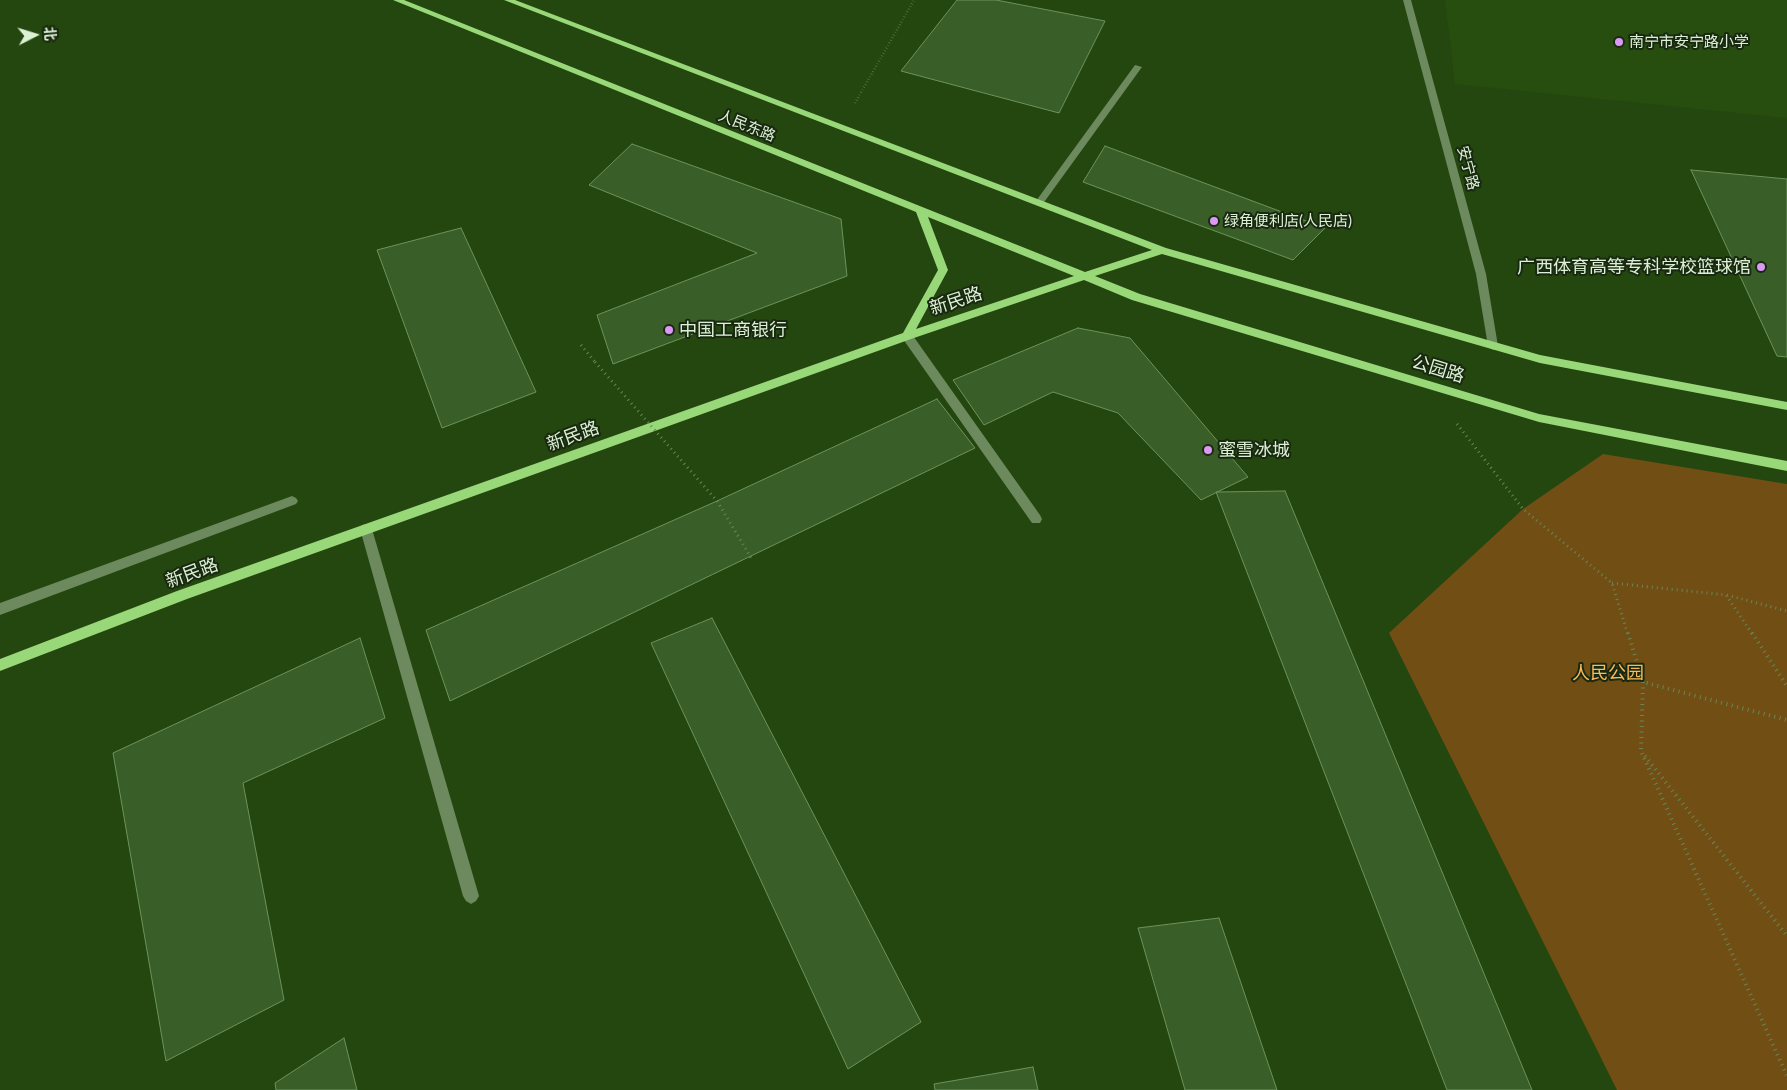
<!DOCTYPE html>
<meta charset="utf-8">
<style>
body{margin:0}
#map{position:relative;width:1787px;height:1090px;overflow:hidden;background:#24460f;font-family:Lato,"Noto Sans SC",sans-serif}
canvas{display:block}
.north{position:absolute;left:10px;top:10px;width:50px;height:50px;-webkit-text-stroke:4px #182811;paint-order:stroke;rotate:85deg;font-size:14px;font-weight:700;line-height:20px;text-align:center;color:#dcf1d3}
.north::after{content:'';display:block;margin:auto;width:18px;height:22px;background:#dcf1d3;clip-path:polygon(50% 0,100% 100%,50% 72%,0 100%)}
</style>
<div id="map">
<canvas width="1787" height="1090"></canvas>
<div class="north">北</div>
</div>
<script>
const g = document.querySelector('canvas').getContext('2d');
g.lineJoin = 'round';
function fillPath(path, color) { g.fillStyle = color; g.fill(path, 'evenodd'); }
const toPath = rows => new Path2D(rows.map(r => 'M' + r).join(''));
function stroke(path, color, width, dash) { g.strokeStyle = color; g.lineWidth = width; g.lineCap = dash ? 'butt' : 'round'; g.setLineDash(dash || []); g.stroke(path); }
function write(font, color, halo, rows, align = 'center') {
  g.font = font + ' Lato,"Noto Sans SC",sans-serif'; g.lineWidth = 4; g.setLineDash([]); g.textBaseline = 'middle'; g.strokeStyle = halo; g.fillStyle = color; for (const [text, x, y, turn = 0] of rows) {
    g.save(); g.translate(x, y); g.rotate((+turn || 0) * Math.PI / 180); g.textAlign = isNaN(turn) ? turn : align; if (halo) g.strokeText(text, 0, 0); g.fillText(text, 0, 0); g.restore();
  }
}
const built = toPath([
 [1445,0,1787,0,1787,118,1455,84]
]);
const green = toPath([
 [1603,454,1787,484,1787,1090,1617,1090,1389,633,1523,509]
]);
const building = toPath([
 [957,0,996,0,1105,21,1059,113,901,71,957,0],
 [632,144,841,219,847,276,613,364,597,315,757,253,589,185,632,144],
 [1105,146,1325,228,1293,260,1083,182,1105,146],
 [1691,170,1787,179,1787,357,1777,356,1691,170],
 [461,228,536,392,442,428,377,250,461,228],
 [1078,328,1130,338,1248,477,1201,500,1118,413,1053,392,984,425,953,380,1078,328],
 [937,399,975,448,450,701,426,630,717,501,937,399],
 [1285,491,1532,1090,1447,1090,1216,492,1285,491],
 [712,618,921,1022,848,1069,651,643,712,618],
 [360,638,385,718,243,783,284,1000,166,1061,113,753,360,638],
 [1219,918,1277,1090,1185,1090,1138,928,1219,918],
 [344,1038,357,1090,276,1090,275,1083,344,1038],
 [1033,1067,1038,1090,935,1090,934,1084,1033,1067]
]);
const pathFar2 = toPath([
 [855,103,914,0]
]);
const pathFar1 = toPath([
 [581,345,595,362],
 [1457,424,1523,509,1612,583,1628,635],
 [1612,583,1726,595,1753,635],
 [1727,595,1787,611]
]);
const path = toPath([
 [1628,633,1643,682,1787,720],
 [1752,633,1787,686],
 [1643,682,1641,751,1787,1076],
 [1645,756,1787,936]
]);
const minor = toPath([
 [1403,0,1411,0,1486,274,1498,346,1493,350,1488,346,1476,274,1403,0],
 [1135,65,1142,67,1042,205,1036,205,1036,201,1135,65],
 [907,332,911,333,1040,515,1042,519,1040,523,1032,523,903,339,902,336,903,333,907,332],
 [292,496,296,498,298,501,296,504,0,615,0,603,292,496],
 [366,524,370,525,372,529,479,896,476,901,471,904,466,901,463,896,360,529,362,525,366,524]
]);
const major = toPath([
 [393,0,404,0,1085,272,1152,250,504,0,515,0,1166,248,1540,355,1787,402,1787,410,1540,363,1162,254,1095,276,1140,294,1539,414,1787,461,1787,471,1539,422,1132,300,1084,280,911,339,187,599,0,671,0,659,177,591,903,333,938,270,916,212,393,0],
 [928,217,1074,276,916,329,948,270,928,217]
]);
const pathBridge = toPath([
 [595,362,717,501,753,561]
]);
const markers = [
 [1619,42,5,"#db99f5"],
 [1214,221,5,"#db99f5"],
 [1761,267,5,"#db99f5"],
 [669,330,5,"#db99f5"],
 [1208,450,5,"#db99f5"]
];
const farPoinames = [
 ["南宁市安宁路小学",1629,42],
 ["绿角便利店(人民店)",1224,221]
];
const farStreetnames = [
 ["人民东路",747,126,22],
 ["安宁路",1468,168,75]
];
const poiNames = [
 ["广西体育高等专科学校篮球馆",1751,267,"right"],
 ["中国工商银行",679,330],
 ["蜜雪冰城",1218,450]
];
const streetNames = [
 ["新民路",956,301,-18],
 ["公园路",1438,369,17],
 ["新民路",573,436,-20],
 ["新民路",192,573,-20]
];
const parkNames = [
 ["人民公园",1608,673]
];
fillPath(built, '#284e0f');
fillPath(green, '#714e13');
fillPath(building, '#3a5e28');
stroke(building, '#6d935b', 1);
stroke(pathFar2, '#698658', 2.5, [0.5, 2.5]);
stroke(pathFar1, '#698658', 3, [1, 4]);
stroke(path, '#698658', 4, [1, 4.5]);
fillPath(minor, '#6c8a5d');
fillPath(major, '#99d879');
stroke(pathBridge, '#698658', 3, [1, 4]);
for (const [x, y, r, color] of markers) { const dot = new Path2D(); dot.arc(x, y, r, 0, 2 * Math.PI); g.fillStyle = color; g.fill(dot); stroke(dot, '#182811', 2); }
write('15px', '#dcf1d3', '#182811', farPoinames, 'left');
write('15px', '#dcf1d3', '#182811', farStreetnames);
write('18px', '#dcf1d3', '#182811', poiNames, 'left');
write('18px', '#dcf1d3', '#182811', streetNames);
write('18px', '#fabb58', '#182811', parkNames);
</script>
